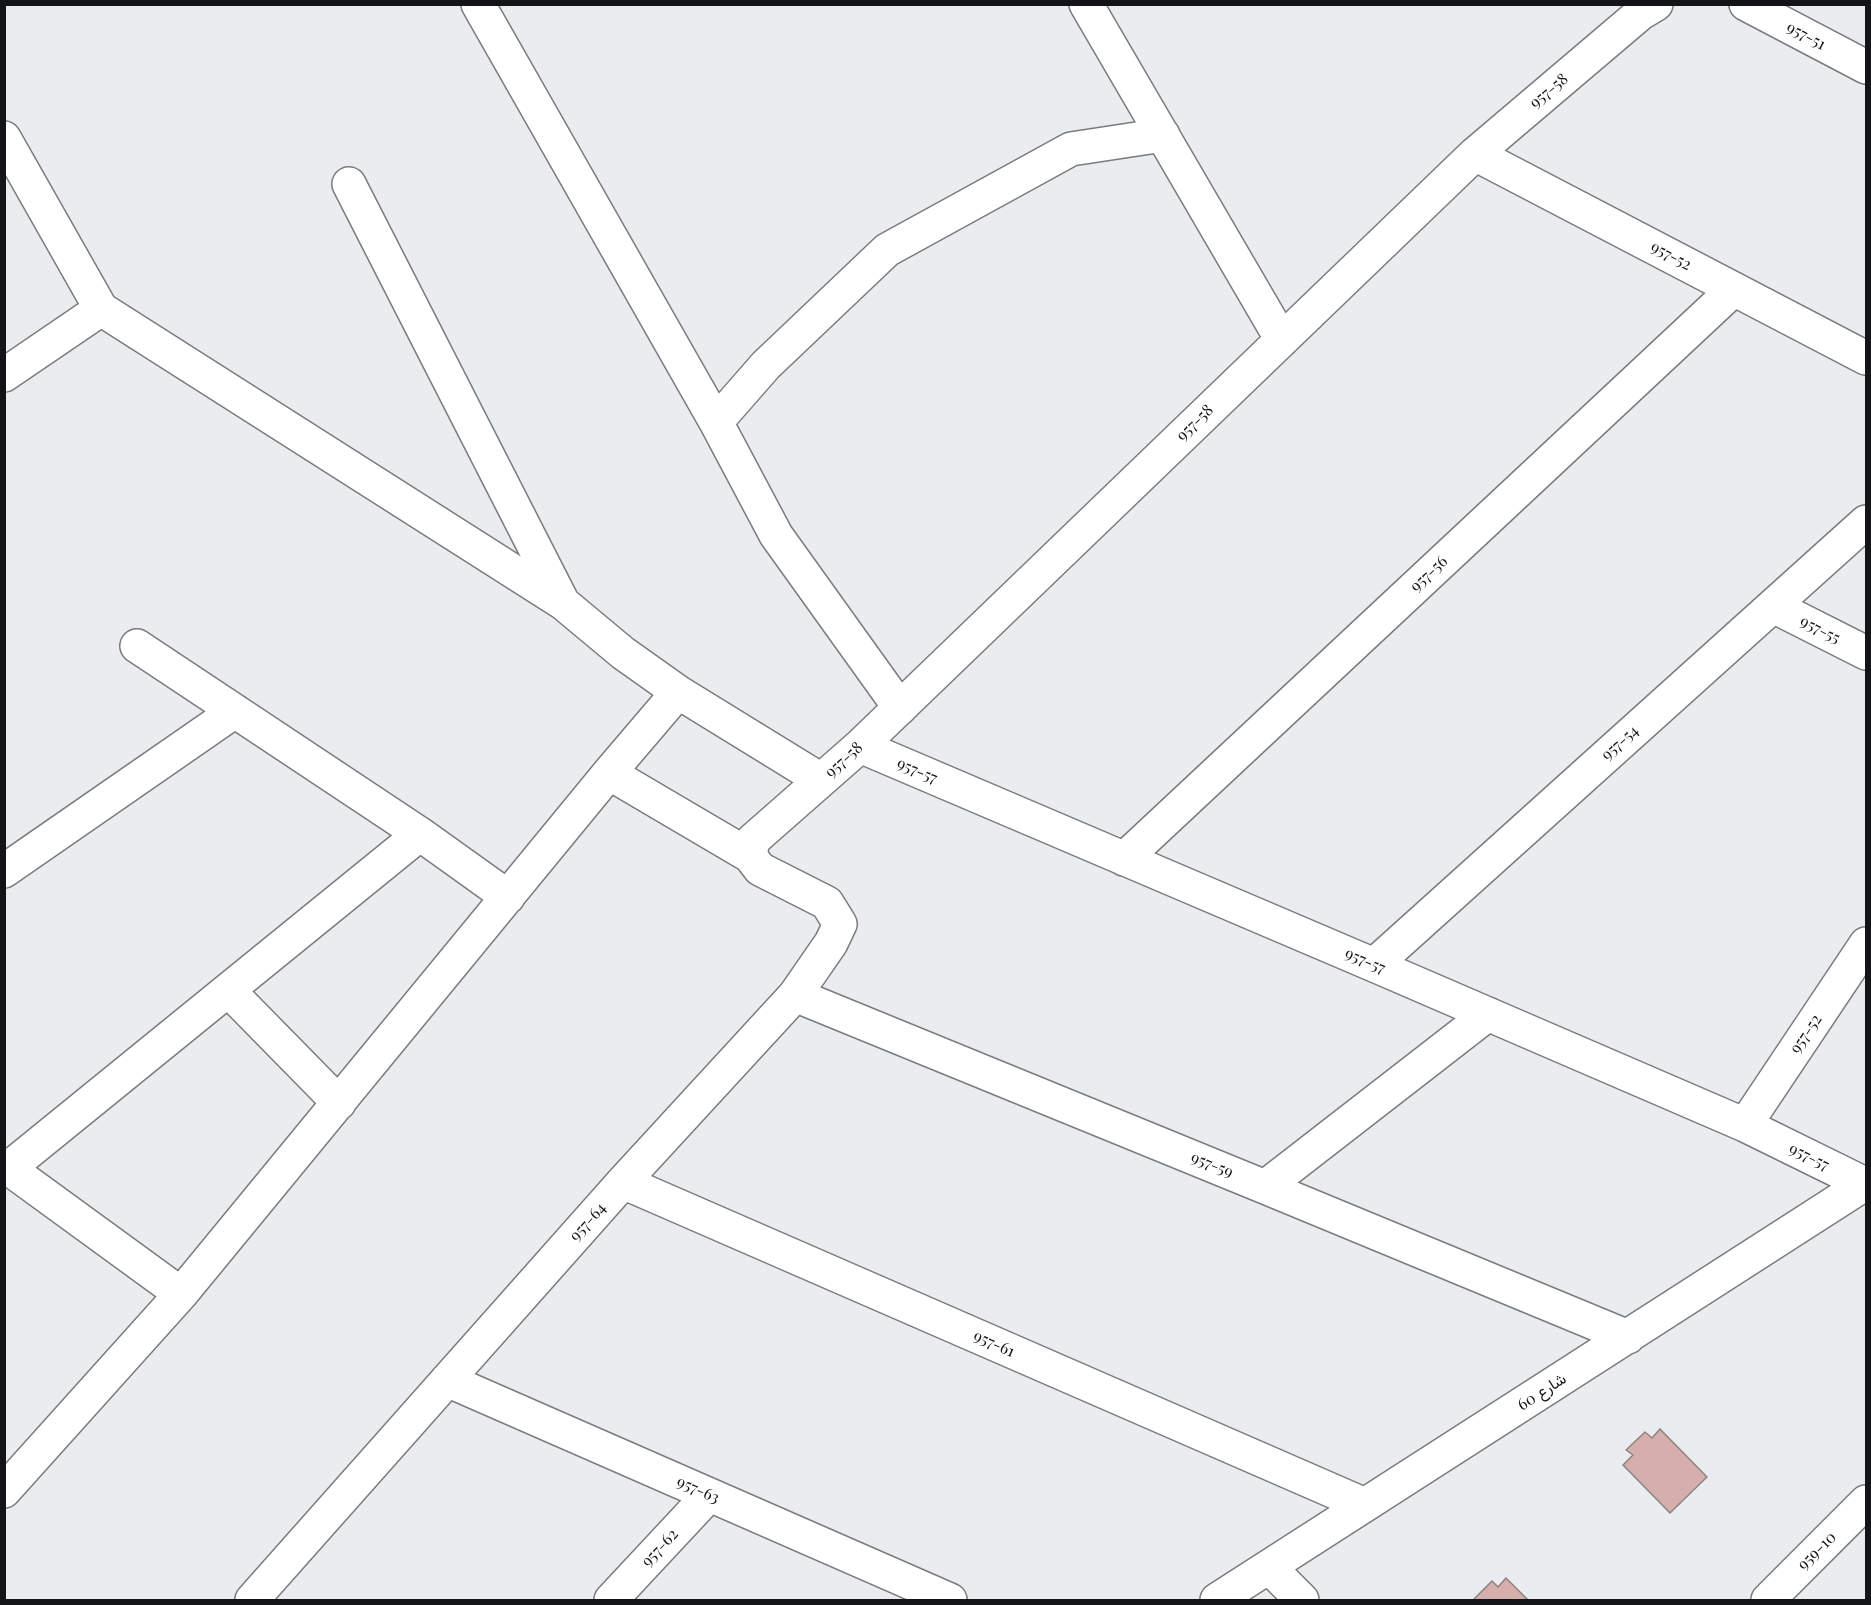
<!DOCTYPE html>
<meta charset="utf-8">
<style>
body{margin:0}
#map{position:relative;width:1871px;height:1605px;overflow:hidden;background:#eaedf0;font-family:"Playfair Display",serif}
canvas{display:block}
.frame{position:absolute;inset:0;border:6px solid #131415;pointer-events:none}
</style>
<div id="map">
<canvas width="1871" height="1605"></canvas>
<div class="frame"></div>
</div>
<script>
const g = document.querySelector('canvas').getContext('2d');
g.lineJoin = 'round';
function fillPath(path, color) { g.fillStyle = color; g.fill(path, 'evenodd'); }
const toPath = rows => new Path2D(rows.map(r => 'M' + r).join(''));
function stroke(path, color, width, dash) { g.strokeStyle = color; g.lineWidth = width; g.lineCap = dash ? 'butt' : 'round'; g.setLineDash(dash || []); g.stroke(path); }
function write(font, color, halo, rows, align = 'center') {
  g.font = font + ' "Playfair Display",Vazirmatn,serif'; g.lineWidth = 5; g.setLineDash([]); g.textBaseline = 'middle'; g.strokeStyle = halo; g.fillStyle = color; for (const [text, x, y, turn = 0] of rows) {
    g.save(); g.translate(x, y); g.rotate((+turn || 0) * Math.PI / 180); g.textAlign = isNaN(turn) ? turn : align; if (halo) g.strokeText(text, 0, 0); g.fillText(text, 0, 0); g.restore();
  }
}
const building = toPath([
 [1660,1429,1707,1477,1670,1513,1623,1465,1633,1455,1626,1450,1645,1432,1652,1438,1660,1429],
 [1506,1578,1528,1600,1475,1600,1474,1599,1492,1581,1498,1587,1506,1578]
]);
const minor = toPath([
 [478,4,716,422,776,535,900,708],
 [1086,4,1282,340],
 [1746,4,1866,67],
 [4,138,101,309,563,603,623,653,678,692,821,780],
 [1475,154,1866,358],
 [349,184,562,601],
 [4,375,101,309],
 [716,422,766,365,887,250,1071,149,1163,135],
 [1773,606,1866,653],
 [137,646,420,834,508,897],
 [860,746,1374,965,1745,1125,1865,1184],
 [750,856,753,840,860,746,1475,154,1641,13,1656,4],
 [1124,859,1734,289],
 [4,871,235,711],
 [1374,965,1866,522],
 [229,991,339,1103],
 [795,995,1265,1187,1628,1337],
 [1745,1125,1866,944],
 [4,1165,181,1294],
 [9,1168,420,834],
 [623,1182,1365,1505],
 [1265,1187,1488,1014],
 [447,1380,950,1600],
 [4,1491,181,1294,609,773,678,692],
 [1269,1567,1302,1600],
 [252,1600,623,1182,795,995,831,943,840,924,827,903,760,869,750,856,609,773],
 [611,1600,709,1495],
 [1217,1600,1866,1183],
 [1768,1600,1866,1502]
]);
const streetNames = [
 ["957-51",1806,36,28],
 ["957-58",1549,91,-40],
 ["957-52",1671,256,28],
 ["957-58",1195,423,-44],
 ["957-56",1429,574,-43],
 ["957-55",1820,630,27],
 ["957-54",1620,743,-42],
 ["957-58",844,760,-42],
 ["957-57",917,771,23],
 ["957-57",1365,961,23],
 ["957-52",1806,1034,-56],
 ["957-57",1809,1157,26],
 ["957-59",1212,1165,22],
 ["957-64",588,1222,-48],
 ["957-61",994,1344,24],
 ["شارع 60",1542,1392,-33],
 ["957-63",698,1490,24],
 ["957-62",660,1548,-47],
 ["959-10",1817,1551,-45]
];
fillPath(building, '#d6aeab');
stroke(building, '#888484', 1.5);
stroke(minor, '#797c7e', 36);
stroke(minor, '#fff', 33);
write('16px', '#131415', '#fff', streetNames);
</script>
